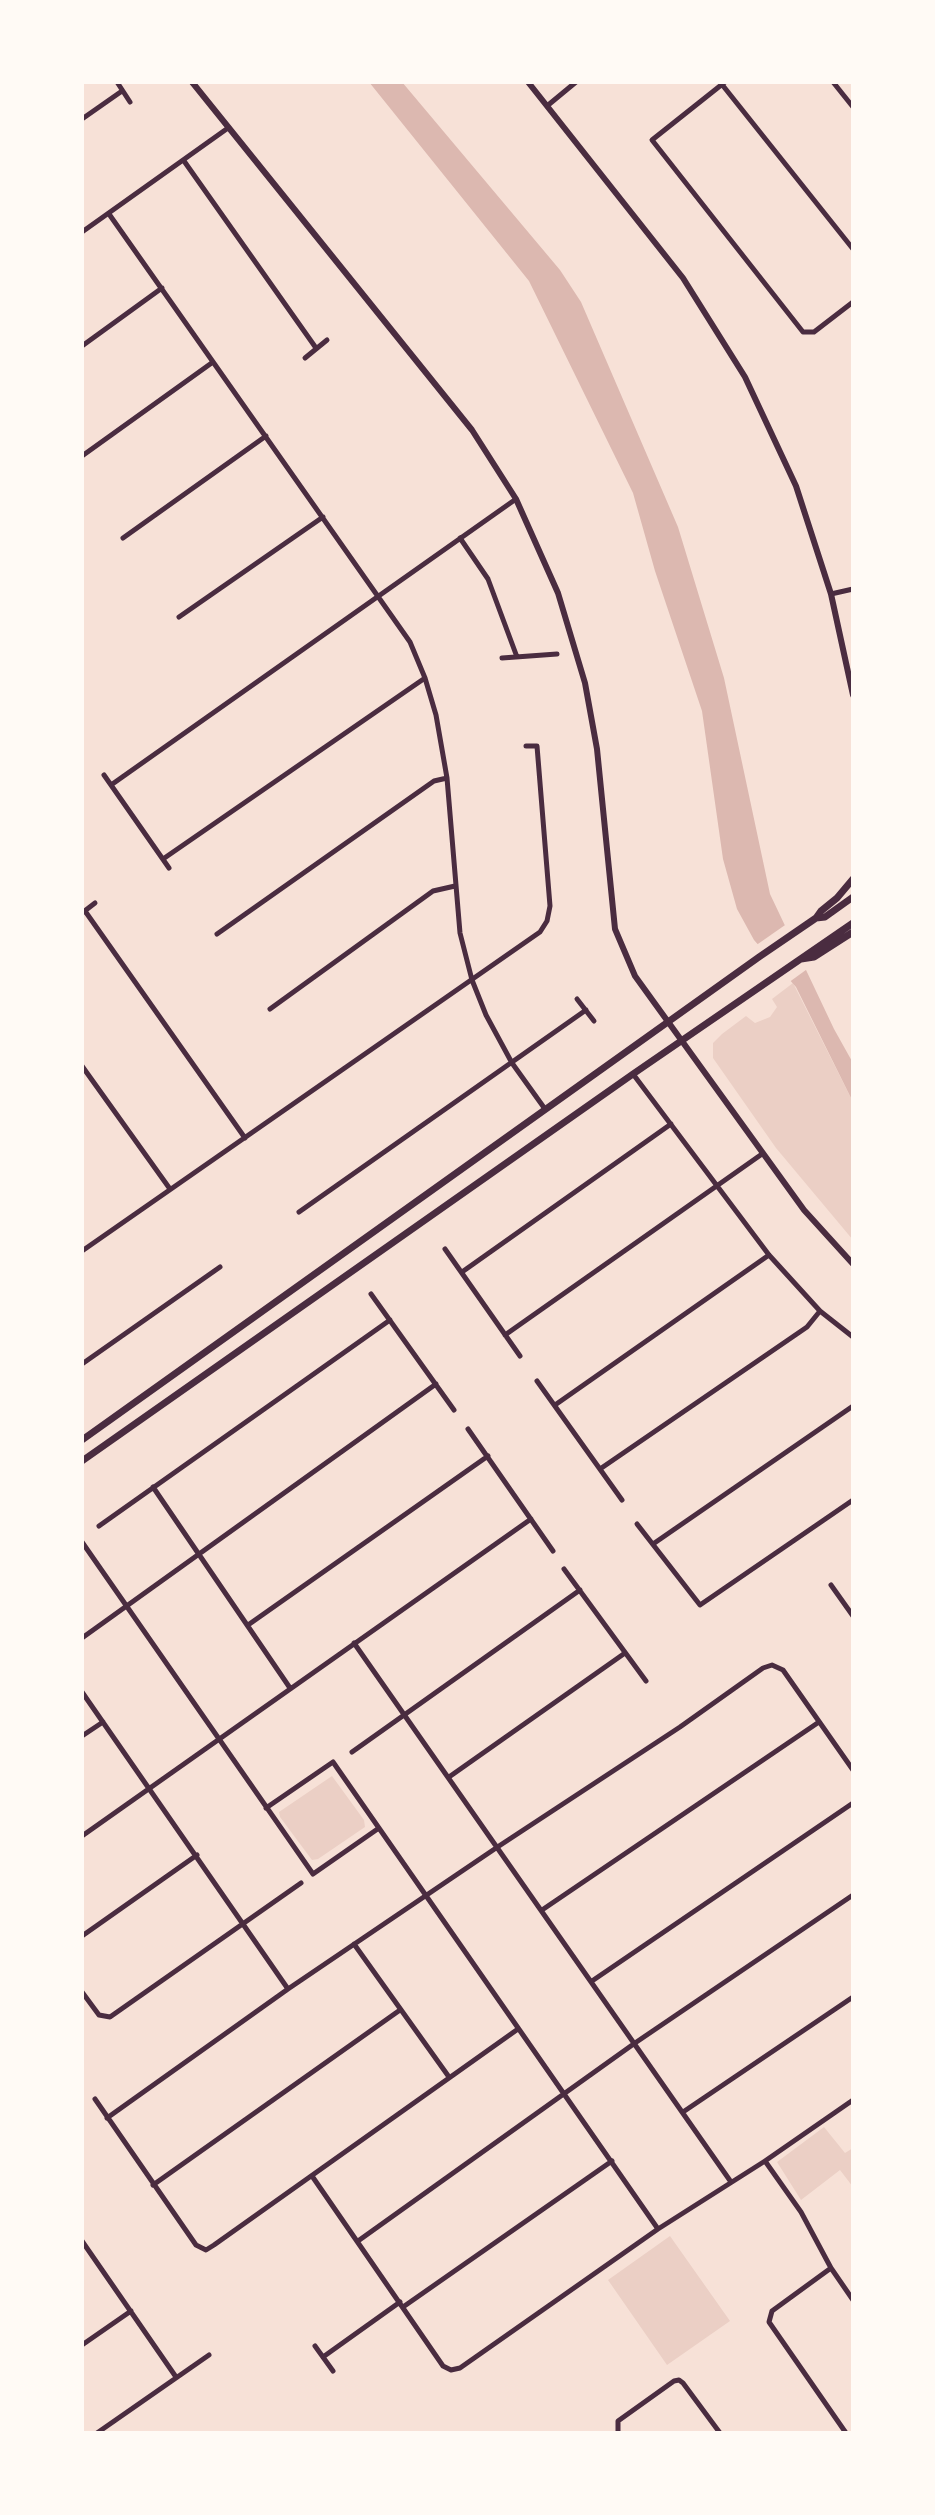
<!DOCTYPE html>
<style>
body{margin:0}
#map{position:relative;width:935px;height:2515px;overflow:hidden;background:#f7e1d7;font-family:"Sofia Sans Condensed",sans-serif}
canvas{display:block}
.frame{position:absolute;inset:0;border:84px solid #fffaf5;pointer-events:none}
</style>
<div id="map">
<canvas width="935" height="2515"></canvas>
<div class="frame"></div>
</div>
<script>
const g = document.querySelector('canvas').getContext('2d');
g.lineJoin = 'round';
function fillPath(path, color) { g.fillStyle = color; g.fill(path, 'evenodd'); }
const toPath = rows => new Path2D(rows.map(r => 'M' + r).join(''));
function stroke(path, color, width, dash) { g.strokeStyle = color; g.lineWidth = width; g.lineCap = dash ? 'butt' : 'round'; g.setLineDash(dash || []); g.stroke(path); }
const green = toPath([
 [793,983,853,1102,853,1240,776,1148,713,1058,713,1043,722,1034,746,1016,755,1023,770,1017,777,1007,772,999],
 [332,1776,364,1820,365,1827,318,1859,312,1860,280,1817,279,1812],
 [824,2127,845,2153,853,2148,853,2187,840,2170,801,2200,777,2162],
 [670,2236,730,2321,667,2365,608,2280]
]);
const water = toPath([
 [369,82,402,82,560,270,581,302,678,527,724,678,770,894,834,1029,853,1063,853,1102,796,987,754,940,737,909,723,859,702,711,655,571,633,493,529,281]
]);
const pier = toPath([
 [788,923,810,967,788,983,755,946]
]);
const minor = toPath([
 [117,82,130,102],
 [720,82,853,249],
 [725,82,652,140,803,332,814,332,853,302],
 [833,82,853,107],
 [547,106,576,82],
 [82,119,122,91],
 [184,161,316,348],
 [109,214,410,642,425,678,436,715,447,778,460,933,472,980,486,1015,512,1063,545,1109],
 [82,232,228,128],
 [82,346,162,288],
 [305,358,327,340],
 [82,456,213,362],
 [123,538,266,436],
 [460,538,488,579,517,657],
 [831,594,853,589],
 [179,617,323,517],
 [502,658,557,654],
 [104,775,169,868],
 [111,785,516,499],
 [163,859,425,678],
 [85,911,245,1138],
 [82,913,95,903],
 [217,934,434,781,447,778],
 [577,999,594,1021],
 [270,1009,433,891,455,886],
 [82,1066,170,1189],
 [633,1074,769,1255,820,1311,853,1337],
 [299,1212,586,1010],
 [445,1249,520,1356],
 [82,1251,540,932,547,921,550,906,537,746,526,746],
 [462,1272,671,1124],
 [371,1294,454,1410],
 [505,1335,762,1154],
 [82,1364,220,1267],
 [537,1381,622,1500],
 [555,1405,769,1255],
 [468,1429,553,1551],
 [600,1469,807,1327,820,1311],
 [153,1487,290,1688],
 [637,1524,700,1605,853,1500],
 [99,1526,390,1320],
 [82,1542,313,1874,379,1828],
 [653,1544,853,1406],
 [564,1569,646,1681],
 [831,1585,853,1616],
 [248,1625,488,1456],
 [82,1638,436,1384],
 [354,1643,731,2182],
 [82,1692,288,1989],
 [82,1736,103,1722],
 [352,1752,580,1590],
 [449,1777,625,1653],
 [266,1808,333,1762,658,2229],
 [82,1836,531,1519],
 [542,1910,819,1722],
 [82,1936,197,1855],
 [354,1944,449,2077],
 [592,1981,853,1803],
 [82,1992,99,2015,110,2017,301,1883],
 [95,2099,196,2245,206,2250,214,2245,518,2029],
 [683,2112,853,1997],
 [107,2118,288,1989,499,1846,680,1727,763,1668,772,1665,783,1670,853,1770],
 [765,2161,801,2212,831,2268,853,2300],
 [312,2176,443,2366,451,2370,460,2368,658,2229,765,2161,853,2100],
 [153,2185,400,2010],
 [82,2241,176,2377],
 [358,2241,635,2043,853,1895],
 [831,2268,772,2311,769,2322,846,2433],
 [403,2307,612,2161],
 [82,2345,131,2311],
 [315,2346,333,2371],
 [323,2357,400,2302],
 [97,2433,209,2355],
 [618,2433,618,2421,674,2381,679,2380,683,2383,720,2433]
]);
const tertiary = toPath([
 [192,82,472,430,516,499,558,593,585,683,597,749,615,929,635,976,804,1210,853,1264],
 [528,82,683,278,745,377,796,486,831,594,853,695]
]);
const secondary = toPath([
 [816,918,821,911,837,898,853,879],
 [801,959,814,957,853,932],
 [82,1440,759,957,816,918,825,917,853,897],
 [82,1461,633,1074,853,923]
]);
fillPath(green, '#ebcfc5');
fillPath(water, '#dcb8b0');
fillPath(pier, '#f7e1d7');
stroke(minor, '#4a2c40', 5);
stroke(tertiary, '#4a2c40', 6);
stroke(secondary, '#4a2c40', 7);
</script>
